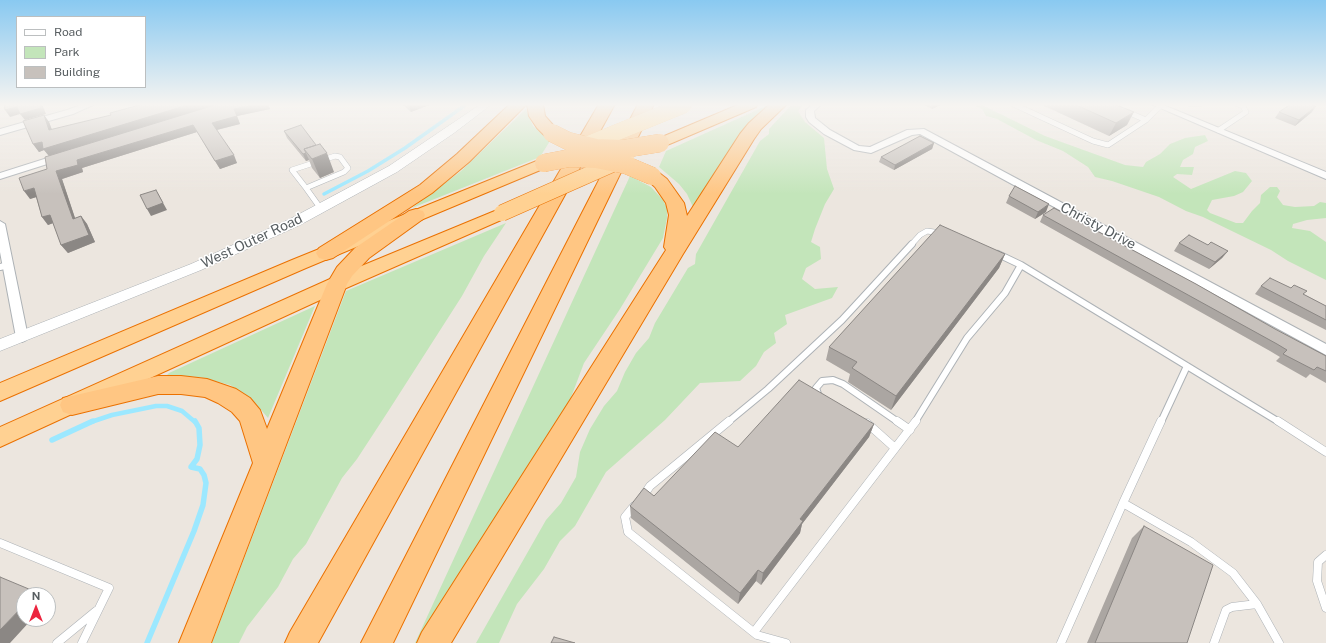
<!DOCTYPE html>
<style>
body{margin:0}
#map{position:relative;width:1326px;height:643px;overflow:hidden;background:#ece6df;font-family:"Public Sans",sans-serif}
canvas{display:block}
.legend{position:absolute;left:16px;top:16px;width:130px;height:72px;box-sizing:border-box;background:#fff;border:1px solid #bcbfc0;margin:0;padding:5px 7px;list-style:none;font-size:12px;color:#585e61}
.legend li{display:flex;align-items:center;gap:8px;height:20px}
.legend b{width:20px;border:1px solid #bcbfc0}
.north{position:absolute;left:16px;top:587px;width:40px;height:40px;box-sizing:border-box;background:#fff;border:1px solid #bcbfc0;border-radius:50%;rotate:0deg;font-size:11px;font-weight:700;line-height:16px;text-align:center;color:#585e61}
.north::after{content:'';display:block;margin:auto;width:14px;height:18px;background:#ec253f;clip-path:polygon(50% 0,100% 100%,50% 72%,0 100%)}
</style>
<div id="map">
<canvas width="1326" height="643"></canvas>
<ul class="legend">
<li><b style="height:5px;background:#fff"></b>Road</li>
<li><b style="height:11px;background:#c3e5ba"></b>Park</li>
<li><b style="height:11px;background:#c7c1bc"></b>Building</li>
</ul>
<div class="north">N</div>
</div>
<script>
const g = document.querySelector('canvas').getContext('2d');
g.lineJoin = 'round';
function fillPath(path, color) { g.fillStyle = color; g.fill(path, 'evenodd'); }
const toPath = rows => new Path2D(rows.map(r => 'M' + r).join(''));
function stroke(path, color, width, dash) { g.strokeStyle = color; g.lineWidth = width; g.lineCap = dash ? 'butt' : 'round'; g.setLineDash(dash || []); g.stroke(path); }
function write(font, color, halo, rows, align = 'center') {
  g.font = font + ' "Public Sans",sans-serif'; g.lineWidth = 3; g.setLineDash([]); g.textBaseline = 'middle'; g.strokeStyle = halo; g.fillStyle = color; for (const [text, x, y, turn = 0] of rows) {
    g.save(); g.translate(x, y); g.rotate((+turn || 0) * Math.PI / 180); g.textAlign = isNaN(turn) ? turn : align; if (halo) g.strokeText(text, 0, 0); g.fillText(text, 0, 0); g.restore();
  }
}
const green = toPath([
 [792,104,804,104,798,111,805,122,824,138,827,169,834,189,825,204,815,229,811,242,820,247,821,259,806,268,802,279,815,289,838,287,832,298,785,315,787,324,774,333,776,343,764,352,756,366,740,381,700,383,665,420,606,472,575,526,560,541,544,569,517,604,499,643,476,643,546,520,561,503,576,477,580,452,590,429,604,406,617,391,625,372,636,353,649,338,655,323,688,268,695,264,696,254,760,141,769,134,769,129],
 [970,104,980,104,1045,136,1125,165,1143,167,1146,162,1160,154,1170,144,1185,138,1205,135,1208,141,1195,147,1193,154,1183,160,1180,167,1194,167,1192,175,1177,174,1173,177,1191,189,1235,171,1246,173,1252,181,1243,192,1234,196,1212,200,1207,210,1210,213,1236,223,1243,223,1252,211,1260,203,1261,195,1270,187,1277,187,1280,191,1277,197,1283,205,1295,207,1314,206,1320,202,1326,203,1326,218,1307,220,1293,224,1292,228,1310,231,1326,242,1326,280,1288,261,1271,250,1203,217,1186,211,1159,197,1112,181,1095,177,1088,167,1063,151,1036,140,997,119,986,116,982,109],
 [768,105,758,115,693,207,687,194,679,184,659,167,666,151],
 [526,109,533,126,550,141,540,157,412,208,461,171],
 [630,176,651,187,663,200,667,208,667,218,663,238,620,309,584,363,570,400,431,622,417,643,415,643],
 [506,223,484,256,462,296,389,410,357,459,342,478,306,544,293,559,278,587,247,627,239,643,212,643,346,291],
 [315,306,268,418,251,398,230,385,199,377,166,376,169,373]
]);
const streamFar2 = toPath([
 [324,194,368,171,405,148,464,106]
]);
const streamFar1 = toPath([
 [91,422,112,415,156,406,167,406,182,411,195,422]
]);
const stream = toPath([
 [52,440,93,421],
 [147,643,194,531,203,505,206,483,204,475,200,469,191,467,197,459,200,445,199,428,195,421]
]);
const serviceFar2 = toPath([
 [1013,104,1093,141,1108,145,1146,120,1162,104],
 [1190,104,1200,104],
 [1125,111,1146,120],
 [1219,130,1246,112,1243,106,1237,104],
 [335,156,340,157,348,168,344,172,306,188,292,170,335,156],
 [306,188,321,209],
 [911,245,920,235,927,231,941,233]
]);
const serviceFar1 = toPath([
 [998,254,1021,265,1279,422],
 [0,267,8,265],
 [819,397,816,388,822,381,833,380,843,384,898,422],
 [728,422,768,389,842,320,912,244],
 [915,422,967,338,1005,293,1021,265],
 [1161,422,1187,366]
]);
const service = toPath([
 [897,421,910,430],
 [1278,421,1326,452],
 [867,423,895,448],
 [643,496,650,486,729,421],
 [1123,503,1161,421],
 [634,506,625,517,628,532,757,635,786,643],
 [0,543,109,588,82,643],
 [1326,555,1318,562,1317,581,1326,608],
 [754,632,916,421],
 [57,643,96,611],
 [1061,643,1123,503,1191,542,1233,573,1257,604,1279,643],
 [1214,643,1226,610,1232,607,1257,604]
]);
const minor = toPath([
 [84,104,95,104,73,114,0,135,0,129,67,110,84,104],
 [813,104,822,104,814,111,815,118,830,130,859,146,870,147,907,130,924,129,1326,344,1326,355,920,134,912,135,871,153,854,150,824,134,809,122,806,117,806,110,813,104],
 [1151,104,1161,104,1326,172,1326,179,1151,104],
 [60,154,63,155,65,157,63,159,0,179,0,173,60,154],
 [0,221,5,224,28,337,26,340,22,342,18,340,16,337,0,252,0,221]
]);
const tertiary = toPath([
 [481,104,492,104,454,133,397,172,300,225,201,270,0,351,0,339,191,264,290,219,389,166,481,104]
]);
const trunk = toPath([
 [740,104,758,104,756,107,672,143,667,145,662,143,659,140,662,137,740,104],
 [544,158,550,160,552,163,550,166,306,268,0,401,0,383,292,260,544,158],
 [502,208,508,209,511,213,508,217,344,289,0,447,0,427,330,279,502,208]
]);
const motorway = toPath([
 [510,104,527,104,469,162,432,193,333,258,326,260,319,258,316,253,319,248,420,185,457,154,510,104],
 [527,104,543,104,545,116,560,133,558,137,552,138,546,137,537,128,529,116,527,104],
 [599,104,615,104,318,643,285,643,290,632,599,104],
 [638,104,654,104,393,643,361,643,638,104],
 [770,104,787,104,761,129,754,139,683,254,451,643,417,643,422,632,666,250,664,247,669,215,666,203,655,187,643,176,646,172,652,171,658,172,667,179,684,203,687,216,740,134,749,123,770,104],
 [416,209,423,211,425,215,423,219,369,258,352,276,347,284,211,643,179,643,253,463,240,421,232,412,218,403,205,397,181,394,158,394,72,415,63,412,60,405,63,398,158,376,181,376,207,379,236,389,250,398,260,410,267,429,327,284,337,267,355,248,409,211,416,209]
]);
const primaryBridge = toPath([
 [576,149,684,105]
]);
const trunkBridge = toPath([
 [502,213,626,158]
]);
const motorwayBridge = toPath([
 [552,133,568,141,596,148,623,149,660,143],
 [544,163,570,158,596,159,626,165,652,176]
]);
const wall = toPath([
 [143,104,268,104,270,109,237,116,240,124,217,130,237,163,220,169,197,132,82,168,83,172,62,179,75,218,81,216,87,224,95,242,68,253,61,245,53,223,48,225,42,217,36,197,30,199,47,169,49,156,44,150,39,152,33,144,44,115,49,122,52,130,111,115],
 [402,104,428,104,429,105,411,112],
 [923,104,942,104,932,109],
 [1040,104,1114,104,1127,125,1109,136],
 [1279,112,1312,112,1295,126,1275,118],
 [284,131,334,172,320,178,312,168,309,160,306,161,287,138],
 [934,143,932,149,894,170,879,162,881,157],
 [1009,196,1046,212,1035,219,1006,203],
 [1043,215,1275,329,1326,356,1326,383,1310,374,1306,378,1276,361,1280,357,1270,351,1040,222],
 [1179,243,1208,245,1228,251,1222,258,1209,269,1174,251],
 [1005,254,999,268,891,410,848,382,850,374,826,360,829,347],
 [1261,286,1303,294,1326,306,1326,330,1255,294],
 [874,424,869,437,802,524,800,533,761,585,756,581,738,604,631,518,630,506,654,496],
 [1144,526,1187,643,1087,643,1132,538]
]);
const shadedWall = toPath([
 [40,104,42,104,46,114,25,120,20,114,10,117,5,110,17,107],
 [191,104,218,104,49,156,44,150,39,152,33,144],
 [260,104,268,104,270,109,237,116,240,124,216,130,212,123,234,109],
 [413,104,428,104,429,105,411,112,409,105],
 [934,104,942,104,932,109],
 [1316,106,1312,112,1295,126,1299,120],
 [1134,112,1127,125,1109,136,1116,123],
 [44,115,49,122,55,138,49,130],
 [193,125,197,132,82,168,83,172,62,179,78,227,73,219,56,171,77,160],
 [934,143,932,149,894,170,895,165],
 [306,153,309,160,306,161,303,154],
 [327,153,334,172,320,178,312,159],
 [234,155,237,163,220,169,215,161],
 [34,188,40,196,30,199,24,191],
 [156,190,167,210,151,216,147,209],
 [1049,204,1046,212,1035,219,1038,212],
 [50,215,56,222,48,225,42,217],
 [81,216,87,224,95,242,68,253,61,245],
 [1228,251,1222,258,1209,269,1215,262],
 [1005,254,999,268,891,410,896,396],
 [874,424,869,437,802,524,800,533,761,585,763,573,800,519],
 [758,570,756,581,738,604,740,593],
 [36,592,40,595,33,595],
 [24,605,24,619,32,619,10,643,0,643,0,630]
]);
const building = toPath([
 [4,104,40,104,41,108,20,114,17,107,5,110,4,104],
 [143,104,191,104,43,149,42,142,33,144,23,121,44,115,49,130,111,115,110,113,143,104],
 [218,104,260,104,234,109,237,116,212,123,234,155,215,161,193,125,77,160,78,165,56,171,73,219,81,216,89,235,61,245,50,215,42,217,34,188,24,191,19,178,47,169,45,157,218,104],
 [1074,104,1114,104,1134,112,1116,123,1074,104],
 [1291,104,1310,104,1316,106,1299,120,1279,112,1291,104],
 [301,125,316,145,304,149,306,153,303,154,284,131,301,125],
 [920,136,934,143,895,165,881,157,920,136],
 [320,144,327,153,312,159,304,149,320,144],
 [1015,186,1049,204,1038,212,1009,196,1015,186],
 [156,190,163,203,147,209,140,195,156,190],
 [1054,208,1196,284,1275,329,1326,356,1326,371,1317,367,1314,370,1283,354,1287,350,1277,344,1043,215,1054,208],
 [940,225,1005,254,896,396,852,368,857,362,829,347,940,225],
 [1189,235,1208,245,1211,242,1228,251,1215,262,1179,243,1189,235],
 [1270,278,1291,288,1294,285,1307,291,1303,294,1326,306,1326,320,1261,286,1270,278],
 [799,380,874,424,800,519,803,521,763,573,758,570,740,593,630,506,644,488,654,496,715,432,738,447,799,380],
 [1144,526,1213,565,1187,643,1095,643,1144,526],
 [0,577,36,592,33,595,24,595,24,605,0,630,0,577],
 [554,637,575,643,551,643,554,637]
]);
const streetNames = [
 ["Christy Drive",1098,226,28],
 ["West Outer Road",252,241,-25]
];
fillPath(green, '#c3e5ba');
stroke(streamFar2, '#9ce8ff', 3.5);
stroke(streamFar1, '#9ce8ff', 4.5);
stroke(stream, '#9ce8ff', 5.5);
stroke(serviceFar2, '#adb2b6', 6);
stroke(serviceFar1, '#adb2b6', 8);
stroke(service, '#adb2b6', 9);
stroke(minor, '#adb2b6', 2);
stroke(tertiary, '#adb2b6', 1);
stroke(trunk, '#eb7100', 2);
stroke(motorway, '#eb7100', 2);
stroke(serviceFar2, '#fff', 5);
stroke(serviceFar1, '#fff', 6);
stroke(service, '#fff', 8);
fillPath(minor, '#fff');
fillPath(tertiary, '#fff');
fillPath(trunk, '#ffd192');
fillPath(motorway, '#ffc683');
stroke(primaryBridge, '#f4a450', 16, []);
stroke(trunkBridge, '#eb7100', 17, []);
stroke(motorwayBridge, '#eb7100', 18, []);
stroke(primaryBridge, '#ffdca1', 16);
stroke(trunkBridge, '#ffd192', 16);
stroke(motorwayBridge, '#ffc683', 18);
fillPath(wall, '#aba6a2');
fillPath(shadedWall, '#8b8784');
fillPath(building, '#c7c1bc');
stroke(building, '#8b8784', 1);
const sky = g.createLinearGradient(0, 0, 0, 194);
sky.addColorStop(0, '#89c9f1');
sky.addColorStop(0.54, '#f6f4f1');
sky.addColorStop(1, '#f6f4f100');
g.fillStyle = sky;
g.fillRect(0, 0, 1326, 194);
write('14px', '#585e61', '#fff', streetNames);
</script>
